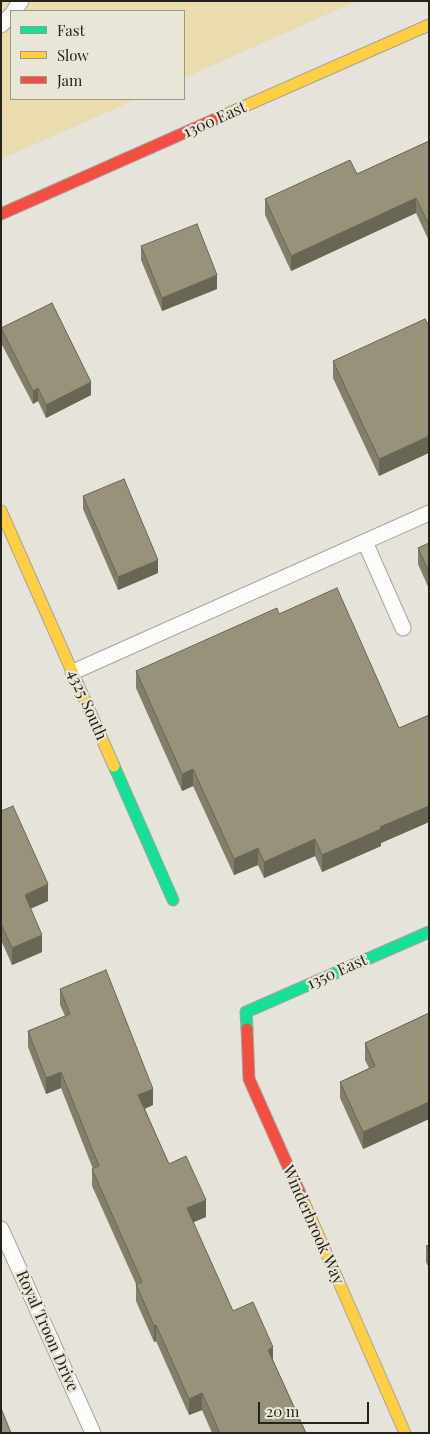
<!DOCTYPE html>
<style>
body{margin:0}
#map{position:relative;width:430px;height:1434px;overflow:hidden;background:#e6e3db;font-family:"Playfair Display",serif}
canvas{display:block}
.frame{position:absolute;inset:0;border:2px solid #23221c;pointer-events:none}
.legend{position:absolute;left:10px;top:10px;width:175px;height:90px;box-sizing:border-box;background:#eae6d7;border:1px solid #9a988c;margin:0;padding:6px 9px;list-style:none;font-size:15px;color:#23221c}
.legend li{display:flex;align-items:center;gap:10px;height:25px}
.legend b{width:25px;border:1px solid #9a988c}
.scale{position:absolute;left:258px;top:1402px;width:111px;height:22px;box-sizing:border-box;border:2px solid #23221c;border-top:0;padding-left:6px;font-size:15px;line-height:18px;white-space:nowrap;color:#23221c;-webkit-text-stroke:4px #eae6d7;paint-order:stroke}
</style>
<div id="map">
<canvas width="430" height="1434"></canvas>
<div class="frame"></div>
<ul class="legend">
<li><b style="height:6px;background:#16e098"></b>Fast</li>
<li><b style="height:6px;background:#ffcf43"></b>Slow</li>
<li><b style="height:6px;background:#f24e42"></b>Jam</li>
</ul>
<div class="scale">20 m</div>
</div>
<script>
const g = document.querySelector('canvas').getContext('2d');
g.lineJoin = 'round';
function fillPath(path, color) { g.fillStyle = color; g.fill(path, 'evenodd'); }
const toPath = rows => new Path2D(rows.map(r => 'M' + r).join(''));
function stroke(path, color, width, dash) { g.strokeStyle = color; g.lineWidth = width; g.lineCap = dash ? 'butt' : 'round'; g.setLineDash(dash || []); g.stroke(path); }
function write(font, color, halo, rows, align = 'center') {
  g.font = font + ' "Playfair Display",serif'; g.lineWidth = 4.5; g.setLineDash([]); g.textBaseline = 'middle'; g.strokeStyle = halo; g.fillStyle = color; for (const [text, x, y, turn = 0] of rows) {
    g.save(); g.translate(x, y); g.rotate((+turn || 0) * Math.PI / 180); g.textAlign = isNaN(turn) ? turn : align; if (halo) g.strokeText(text, 0, 0); g.fillText(text, 0, 0); g.restore();
  }
}
const green = toPath([
 [1,1,357,1,184,78,184,11,11,11,11,99,137,99,1,159]
]);
const lane = toPath([
 [14,11,21,1],
 [1,25,11,15],
 [365,542,403,628],
 [73,672,429,513],
 [1,1229,93,1433]
]);
const fast = toPath([
 [114,766,173,900],
 [247,1029,246,1012,429,932]
]);
const slow = toPath([
 [220,117,429,25],
 [1,511,114,766],
 [303,1200,405,1433]
]);
const jam = toPath([
 [1,214,220,117],
 [247,1029,249,1079,303,1200]
]);
const wall = toPath([
 [429,141,429,241,416,213,291,271,265,215,265,199,357,174],
 [141,246,217,289,162,311,141,260],
 [429,326,379,476,333,378,333,361],
 [1,328,91,395,46,418,38,401,33,404,1,343],
 [83,496,158,573,118,590,83,509],
 [429,543,429,589,418,564,418,548],
 [279,614,399,728,429,715,429,822,381,843,381,846,322,872,315,856,264,878,258,865,234,875,193,786,182,791,136,688,136,671],
 [1,811,48,901,30,909,42,952,12,965,1,940],
 [60,989,153,1105,145,1109,169,1164,206,1217,193,1222,233,1311,273,1360,306,1433,212,1433,202,1410,189,1415,156,1341,154,1342,136,1301,136,1284,92,1186,92,1169,93,1169,61,1088,46,1094,28,1047,28,1031,65,1016,60,1005],
 [429,1013,429,1119,363,1149,340,1098,340,1082,369,1068,365,1060,365,1043],
 [429,1245,429,1268,426,1262,426,1246]
]);
const shadedWall = toPath([
 [416,198,416,213,291,271,291,256],
 [217,275,217,289,162,311,162,298],
 [91,382,91,395,46,418,46,405],
 [38,388,38,401,33,404,33,391],
 [429,436,429,453,379,476,379,459],
 [158,560,158,573,118,590,118,577],
 [193,769,193,786,182,791,182,774],
 [429,806,429,822,381,843,381,846,322,872,322,855,380,827],
 [315,839,315,856,264,878,264,862],
 [258,848,258,865,234,875,234,859],
 [48,884,48,901,25,911,25,895],
 [42,935,42,952,12,965,12,948],
 [61,1072,61,1088,46,1094,46,1078],
 [153,1089,153,1105,138,1111,138,1095],
 [429,1102,429,1119,363,1149,363,1132],
 [206,1200,206,1217,187,1225,187,1208],
 [156,1325,156,1341,154,1342,154,1326],
 [273,1347,273,1364,268,1350],
 [202,1393,202,1410,189,1415,189,1399]
]);
const building = toPath([
 [429,141,429,225,416,198,291,256,265,199,350,160,357,174,429,141],
 [197,224,217,275,162,298,141,246,197,224],
 [52,303,91,382,46,405,38,388,33,391,1,328,52,303],
 [425,319,429,326,429,436,379,459,333,361,425,319],
 [124,479,158,560,118,577,83,496,124,479],
 [429,543,429,572,418,548,429,543],
 [337,588,399,728,429,715,429,806,380,827,381,829,322,855,315,839,264,862,258,848,234,859,193,769,182,774,136,671,277,608,279,614,337,588],
 [13,806,48,884,25,895,42,935,12,948,1,924,1,811,13,806],
 [106,970,153,1089,138,1095,169,1164,186,1156,206,1200,187,1208,233,1311,253,1302,273,1347,268,1350,306,1433,220,1433,202,1393,189,1399,156,1325,154,1326,136,1284,142,1282,92,1169,99,1166,61,1072,46,1078,28,1031,70,1014,60,989,106,970],
 [429,1013,429,1102,363,1132,340,1082,375,1066,365,1043,429,1013],
 [429,1245,429,1252,426,1246,429,1245],
 [1,1408,11,1433,1,1433,1,1408]
]);
const streetNames = [
 ["1300 East",215,120,-24],
 ["4325 South",87,705,66],
 ["1350 East",337,972,-24],
 ["Winderbrook Way",313,1225,66],
 ["Royal Troon Drive",47,1331,66]
];
fillPath(green, '#eadcaf');
stroke(lane, '#a6a49d', 17);
stroke(fast, '#a6a49d', 13);
stroke(slow, '#a6a49d', 13);
stroke(jam, '#a6a49d', 13);
stroke(lane, '#fbfbfa', 15);
stroke(fast, '#16e098', 11);
stroke(slow, '#ffcf43', 11);
stroke(jam, '#f24e42', 11);
fillPath(wall, '#837e69');
fillPath(shadedWall, '#6a6655');
fillPath(building, '#98927a');
stroke(building, '#6a6655', 1);
write('16px', '#23221c', '#eae6d7', streetNames);
</script>
